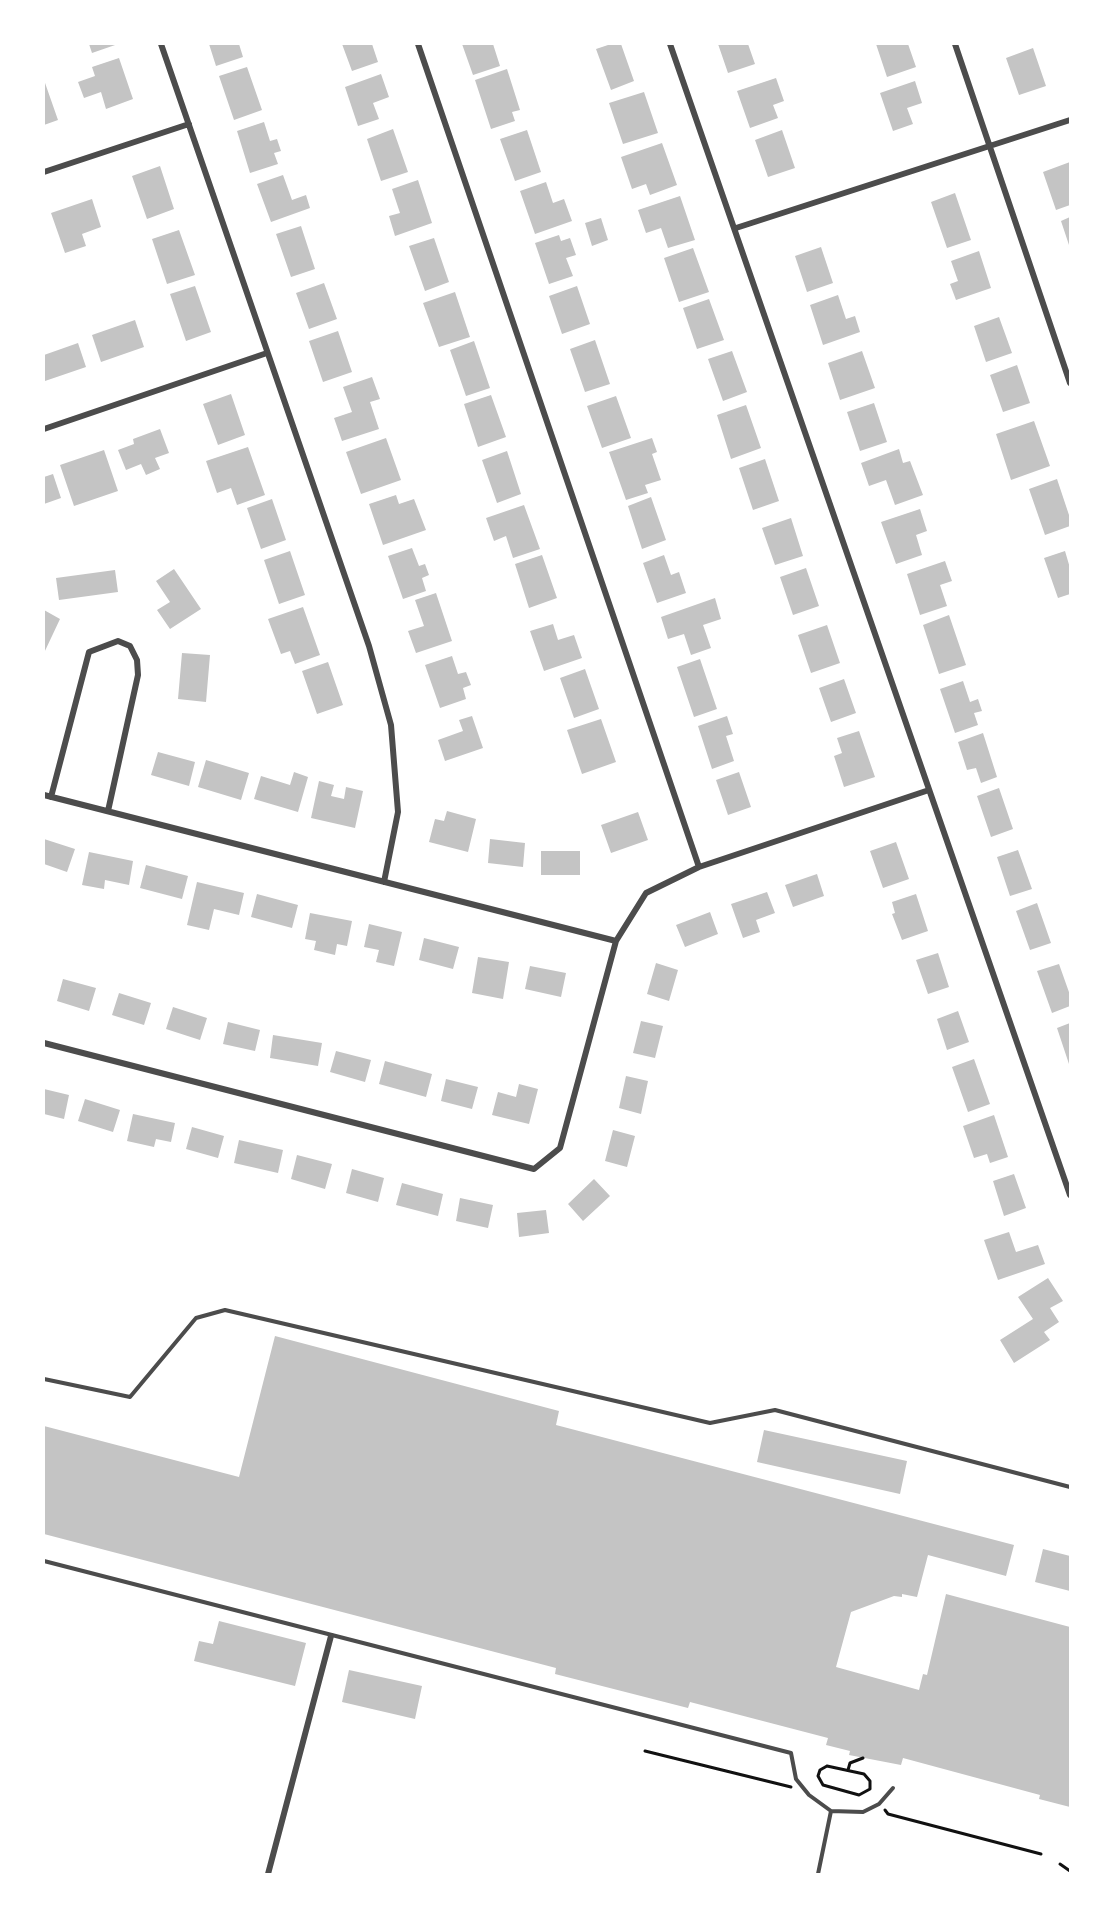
<!DOCTYPE html>
<style>
body{margin:0}
#map{position:relative;width:1114px;height:1918px;overflow:hidden;background:#fff;font-family:"IBM Plex Sans",sans-serif}
canvas{display:block}
.frame{position:absolute;inset:0;border:45px solid #fff;pointer-events:none}
</style>
<div id="map">
<canvas width="1114" height="1918"></canvas>
<div class="frame"></div>
</div>
<script>
const g = document.querySelector('canvas').getContext('2d');
g.lineJoin = 'round';
function fillPath(path, color) { g.fillStyle = color; g.fill(path, 'evenodd'); }
const toPath = rows => new Path2D(rows.map(r => 'M' + r).join(''));
function stroke(path, color, width, dash) { g.strokeStyle = color; g.lineWidth = width; g.lineCap = dash ? 'butt' : 'round'; g.setLineDash(dash || []); g.stroke(path); }
const building = toPath([
 [89,44,118,44,92,53],
 [209,44,239,44,243,57,216,66],
 [342,44,372,44,378,62,352,71],
 [462,44,493,44,500,66,473,75],
 [611,44,621,44,634,81,611,90,596,49],
 [718,44,748,44,755,64,728,73],
 [876,44,908,44,916,67,887,77],
 [1033,48,1046,86,1019,95,1006,58],
 [119,58,133,99,106,109,101,92,84,98,78,82,95,76,92,67],
 [247,67,262,110,234,120,219,76],
 [507,69,520,110,512,112,515,121,491,129,475,80],
 [381,74,389,97,373,103,379,119,358,126,345,87],
 [776,78,784,101,773,105,778,118,750,128,737,91],
 [44,80,58,120,44,125],
 [915,81,922,103,907,108,913,124,893,131,880,93],
 [644,92,658,133,623,144,609,103],
 [264,122,270,141,277,139,281,151,274,153,278,164,250,173,237,131],
 [393,129,408,172,381,181,367,139],
 [527,130,541,172,515,181,500,139],
 [782,130,795,168,768,177,755,140],
 [662,143,677,185,650,195,646,184,632,189,621,157],
 [1070,162,1070,205,1056,210,1043,172],
 [160,166,174,209,147,219,132,176],
 [283,175,292,200,306,195,310,208,271,222,257,184],
 [418,180,432,223,395,236,389,216,400,213,392,189],
 [546,182,553,203,564,199,572,221,535,234,520,191],
 [955,193,971,240,947,248,931,202],
 [680,196,695,240,668,248,661,228,646,233,638,210],
 [92,199,101,227,82,234,86,246,65,253,51,213],
 [1070,217,1070,248,1061,221],
 [601,218,608,240,592,246,585,223],
 [301,226,315,269,291,277,276,234],
 [179,230,195,275,167,284,152,239],
 [559,235,561,241,570,238,576,255,566,258,573,276,549,284,535,243],
 [434,238,449,282,425,291,409,246],
 [821,247,833,283,807,292,795,256],
 [693,248,709,292,679,302,664,258],
 [979,251,991,288,956,300,950,284,958,281,951,261],
 [324,283,337,319,309,329,296,293],
 [195,286,211,332,186,341,170,294],
 [577,286,590,324,562,334,549,296],
 [455,292,470,337,439,347,423,303],
 [838,295,846,319,855,316,860,332,823,345,810,305],
 [709,299,724,340,697,349,683,308],
 [999,317,1012,353,986,362,974,326],
 [135,320,144,347,101,362,92,335],
 [338,331,352,372,323,382,309,341],
 [595,340,610,384,585,392,570,349],
 [474,341,490,388,466,396,450,350],
 [78,343,86,367,45,381,44,355],
 [732,351,747,392,723,401,708,359],
 [862,351,875,388,840,400,828,363],
 [1017,365,1030,403,1003,412,990,375],
 [372,377,380,399,370,402,379,429,342,441,334,418,352,412,343,387],
 [231,394,245,435,218,445,203,404],
 [491,395,506,437,478,447,464,404],
 [616,396,631,438,602,448,587,406],
 [874,403,887,442,860,451,847,412],
 [746,405,761,448,731,459,717,415],
 [1034,421,1050,466,1011,480,996,434],
 [160,429,169,453,155,458,160,469,146,475,141,464,126,470,118,450,134,444,133,439],
 [386,438,401,480,361,494,346,452],
 [652,438,657,452,652,454,661,480,645,485,648,493,626,500,609,452],
 [248,447,265,495,237,505,231,488,217,493,206,461],
 [899,449,903,463,910,461,923,495,895,505,886,480,869,486,861,463],
 [104,450,118,491,74,506,60,465],
 [507,451,521,494,497,503,482,460],
 [765,459,779,501,753,510,739,468],
 [53,474,61,498,44,504,44,477],
 [1057,479,1070,518,1070,526,1045,535,1029,489],
 [396,495,399,504,414,499,426,530,383,545,369,504],
 [651,497,666,540,642,549,628,506],
 [272,499,286,540,261,549,247,508],
 [524,505,540,549,513,558,506,536,494,541,486,518],
 [920,509,927,531,916,535,922,555,896,564,881,522],
 [791,518,803,556,775,565,762,528],
 [412,548,419,566,425,564,429,575,422,578,426,591,403,599,388,556],
 [290,551,305,595,279,604,264,560],
 [1065,551,1070,568,1070,594,1058,598,1044,558],
 [542,555,557,598,529,608,515,564],
 [664,555,671,575,679,572,686,593,657,603,643,563],
 [945,561,952,581,940,585,947,606,920,615,907,574],
 [806,568,819,606,793,615,780,577],
 [174,569,201,609,170,629,157,610,170,602,156,581],
 [115,570,118,592,59,600,56,578],
 [436,593,452,641,416,653,408,631,424,626,415,600],
 [715,598,721,619,703,625,711,648,691,655,684,634,668,639,661,617],
 [303,607,320,655,295,664,290,651,281,654,268,619],
 [44,610,60,619,44,653],
 [949,615,966,665,939,674,923,625],
 [553,624,558,640,574,635,582,658,544,671,530,631],
 [827,625,840,663,811,673,798,635],
 [182,653,210,655,206,702,178,699],
 [452,656,458,674,466,672,471,685,463,688,466,699,440,708,425,665],
 [700,659,717,709,694,717,677,667],
 [328,662,343,705,317,714,302,671],
 [585,669,599,709,574,718,560,678],
 [844,679,856,713,831,722,819,688],
 [963,681,970,702,978,699,982,711,974,713,978,725,955,733,940,689],
 [472,716,483,748,445,761,438,740,463,731,459,720],
 [727,716,733,734,726,736,734,761,712,769,698,726],
 [601,719,616,762,582,774,567,730],
 [859,731,875,777,844,787,834,756,842,753,837,738],
 [983,733,997,777,981,783,976,768,967,770,958,742],
 [158,752,195,762,189,786,151,775],
 [206,760,249,773,241,800,198,787],
 [294,772,308,777,298,812,254,799,261,776,290,785],
 [739,772,751,807,728,815,716,780],
 [319,781,334,785,331,796,344,799,346,787,363,791,355,828,311,818],
 [999,788,1013,829,991,837,977,796],
 [447,811,476,819,468,852,429,842,435,819,444,821],
 [638,812,648,840,611,853,601,825],
 [44,839,75,849,67,872,44,864],
 [490,839,525,843,523,867,488,863],
 [896,842,909,879,883,888,870,851],
 [1018,850,1032,889,1010,896,997,857],
 [541,851,580,851,580,875,541,875],
 [89,852,133,861,129,885,105,880,104,889,82,885],
 [146,865,188,876,182,899,140,888],
 [817,874,824,896,793,907,785,885],
 [197,882,244,893,239,915,214,909,209,930,187,925],
 [767,892,775,913,756,920,760,932,743,938,731,904],
 [257,894,298,905,292,928,251,917],
 [916,894,928,931,902,940,892,914,895,913,892,902],
 [1037,903,1051,943,1030,950,1016,911],
 [710,912,718,934,685,947,676,925],
 [310,913,352,921,347,946,337,944,335,955,314,950,316,941,305,939],
 [369,924,402,932,394,966,376,962,379,950,364,947],
 [424,938,459,947,453,969,419,960],
 [938,953,949,987,928,994,916,960],
 [478,957,509,962,503,999,472,993],
 [656,963,678,970,669,1001,647,994],
 [1059,964,1070,995,1070,1006,1052,1013,1037,971],
 [530,966,566,973,561,997,525,989],
 [63,979,96,988,89,1011,57,1001],
 [119,993,151,1003,144,1025,112,1015],
 [173,1007,207,1018,200,1040,166,1029],
 [958,1011,969,1042,947,1050,937,1019],
 [641,1021,663,1026,655,1058,633,1053],
 [228,1022,260,1030,255,1051,223,1044],
 [1070,1023,1070,1067,1057,1028],
 [273,1035,322,1043,318,1066,270,1058],
 [336,1051,371,1060,365,1082,330,1072],
 [974,1059,990,1104,968,1112,952,1067],
 [385,1061,432,1074,426,1097,379,1084],
 [626,1076,648,1081,641,1114,619,1108],
 [446,1079,478,1087,472,1109,441,1101],
 [519,1084,538,1089,529,1124,492,1115,498,1092,516,1097],
 [44,1089,69,1095,64,1119,44,1114],
 [85,1099,120,1110,113,1132,78,1121],
 [133,1114,175,1123,171,1142,156,1139,154,1147,127,1141],
 [994,1115,1008,1157,990,1163,987,1154,974,1158,963,1126],
 [192,1127,224,1136,218,1158,186,1149],
 [613,1130,635,1136,627,1167,605,1161],
 [239,1140,283,1150,278,1173,234,1163],
 [297,1155,332,1164,325,1189,291,1179],
 [352,1169,384,1178,378,1202,346,1193],
 [1014,1174,1026,1208,1004,1216,993,1181],
 [594,1179,610,1196,583,1221,568,1204],
 [402,1183,443,1194,438,1216,396,1205],
 [460,1198,493,1205,488,1228,456,1221],
 [546,1210,549,1233,519,1237,517,1213],
 [1009,1232,1016,1252,1038,1245,1045,1264,998,1280,984,1240],
 [1048,1278,1063,1301,1050,1308,1059,1322,1044,1332,1050,1340,1014,1363,1000,1340,1033,1319,1018,1297],
 [275,1336,559,1411,556,1425,1014,1545,1006,1576,928,1555,917,1597,902,1594,902,1597,894,1596,851,1612,836,1667,919,1690,923,1674,927,1675,946,1594,1070,1627,1070,1807,1039,1799,1040,1795,903,1758,901,1765,849,1755,850,1751,826,1745,828,1738,690,1702,688,1708,555,1674,556,1668,44,1534,44,1426,239,1477],
 [764,1430,907,1461,900,1494,757,1462],
 [1043,1549,1070,1556,1070,1591,1035,1582],
 [219,1621,306,1643,295,1686,194,1661,199,1641,213,1644],
 [349,1670,422,1686,415,1719,342,1702]
]);
const path = toPath([
 [645,1751,791,1787],
 [827,1766,864,1774,870,1781,870,1789,859,1795,823,1785,818,1776,820,1770,827,1766],
 [848,1770,850,1763,863,1758],
 [885,1810,888,1814,1041,1854],
 [1060,1864,1070,1871]
]);
const service = toPath([
 [44,1379,130,1397,196,1318,225,1310,710,1423,775,1410,1070,1487],
 [44,1561,791,1753,796,1779,809,1795,831,1811,863,1812,879,1804,893,1788],
 [818,1874,831,1811]
]);
const minor = toPath([
 [161,44,369,646,391,725,398,812,384,882],
 [418,44,699,867],
 [670,44,1070,1195],
 [955,44,1070,383],
 [44,172,189,124],
 [736,228,1070,120],
 [44,429,267,353],
 [44,795,616,941],
 [51,797,89,652,118,641,130,646,137,660,138,675,108,811],
 [44,1043,534,1169,560,1148,616,941,646,893,699,867,929,790],
 [268,1874,331,1636]
]);
fillPath(building, '#c4c4c4');
stroke(path, '#111', 3);
stroke(service, '#4c4c4c', 4);
stroke(minor, '#4c4c4c', 6);
</script>
